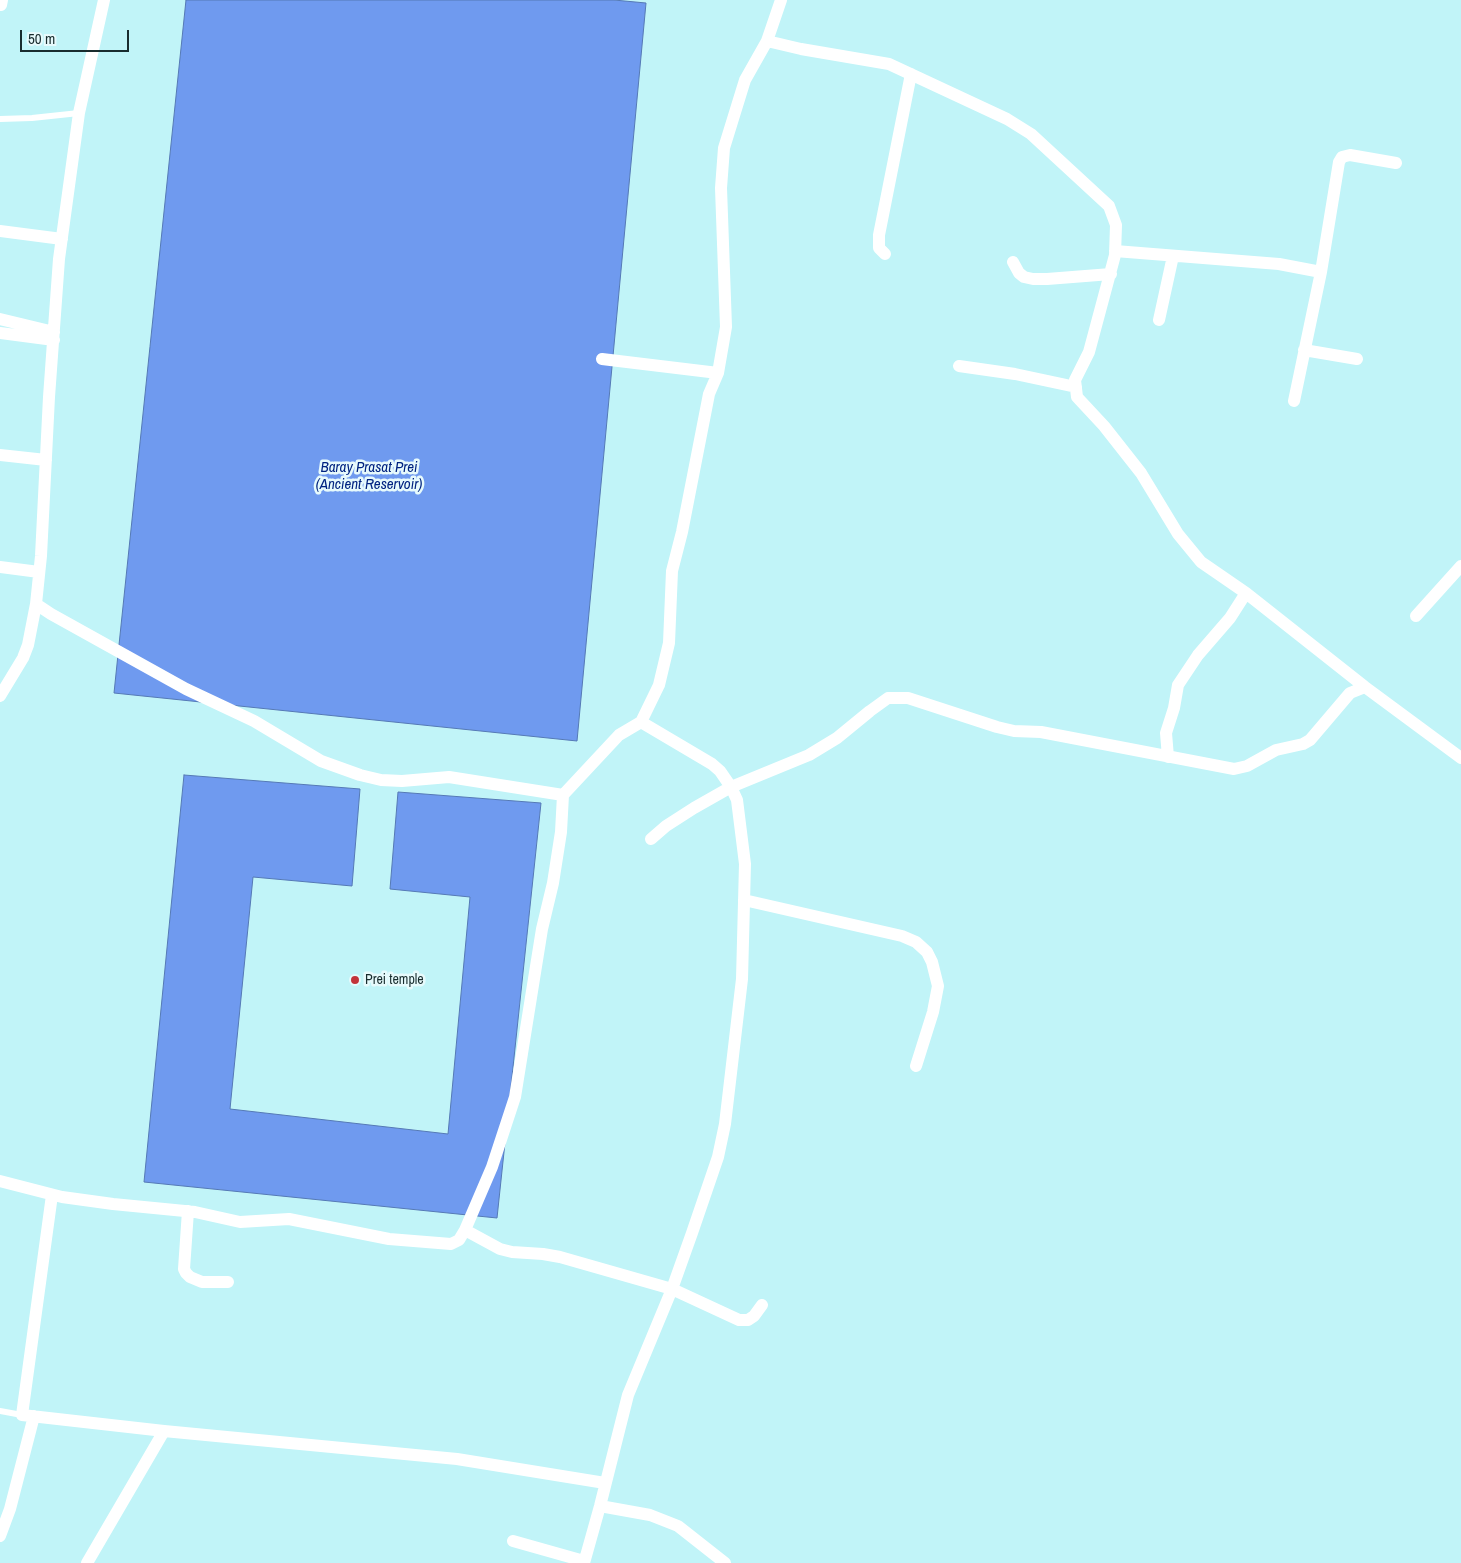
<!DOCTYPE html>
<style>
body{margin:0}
#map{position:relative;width:1461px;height:1563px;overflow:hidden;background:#c1f4f8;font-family:"Archivo Narrow",sans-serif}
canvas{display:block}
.scale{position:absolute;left:20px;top:30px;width:109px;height:22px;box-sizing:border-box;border:2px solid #182c2e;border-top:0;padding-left:6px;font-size:15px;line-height:18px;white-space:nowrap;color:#182c2e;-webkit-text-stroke:4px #e7fafc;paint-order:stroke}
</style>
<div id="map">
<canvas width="1461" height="1563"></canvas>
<div class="scale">50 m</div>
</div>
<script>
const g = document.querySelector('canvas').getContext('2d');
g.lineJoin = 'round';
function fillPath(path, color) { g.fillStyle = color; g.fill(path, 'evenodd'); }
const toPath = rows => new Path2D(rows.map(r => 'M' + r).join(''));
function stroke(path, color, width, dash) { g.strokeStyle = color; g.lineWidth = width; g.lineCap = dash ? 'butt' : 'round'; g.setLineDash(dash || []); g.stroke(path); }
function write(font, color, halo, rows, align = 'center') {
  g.font = font + ' "Archivo Narrow",sans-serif'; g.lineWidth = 5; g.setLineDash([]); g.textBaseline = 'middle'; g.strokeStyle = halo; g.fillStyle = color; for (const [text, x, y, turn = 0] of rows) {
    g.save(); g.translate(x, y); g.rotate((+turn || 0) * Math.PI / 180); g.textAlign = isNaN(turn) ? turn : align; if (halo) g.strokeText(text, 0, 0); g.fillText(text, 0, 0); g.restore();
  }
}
const water = toPath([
 [186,0,614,0,646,3,577,741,114,693,186,0],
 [184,775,360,789,352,886,253,877,230,1109,448,1134,470,897,390,889,398,792,541,803,497,1218,144,1182,184,775]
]);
const lane = toPath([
 [0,119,32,118,79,113],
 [0,1411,22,1415]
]);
const street = toPath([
 [104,0,79,113,59,259,49,397,41,556,36,604,51,614,186,689,254,721,321,761,360,775,381,780,402,781,449,777,563,795],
 [1,5,2,0],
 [767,41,801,49,889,64,1007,119,1031,134,1109,206,1116,225,1115,255,1089,352,1075,380,1077,397,1104,426,1141,473,1178,534,1201,562,1246,593,1365,687,1461,758],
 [0,231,62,239],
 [1115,251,1279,264,1321,272,1294,401],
 [885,254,879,248,879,235,911,74],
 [1013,262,1019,273,1024,277,1033,279,1047,279,1111,274],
 [1321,272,1339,162,1342,157,1350,155,1396,163],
 [0,319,54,332],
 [1159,320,1173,256],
 [0,333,54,340],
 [1304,350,1357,359],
 [602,359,718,373],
 [959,366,1015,374,1076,387],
 [0,455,46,460],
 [0,567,39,572],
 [1416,616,1461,566],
 [0,696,23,658,28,645,36,604],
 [1168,757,1166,733,1174,708,1178,685,1198,655,1230,618,1246,593],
 [651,839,666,826,694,808,731,787,809,755,837,738,870,711,888,698,908,698,997,727,1014,731,1041,732,1234,769,1247,766,1276,750,1303,744,1310,740,1350,693,1365,687],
 [744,900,902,936,916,942,927,952,932,962,938,986,933,1012,916,1066],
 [0,1181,62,1197,113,1204,195,1212,240,1222,289,1219,389,1239,451,1244,459,1240,465,1230,492,1167,515,1097,542,929,553,883,561,832,563,795,619,735,641,722],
 [52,1195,22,1415,164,1431,457,1459,605,1483],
 [188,1211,184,1269,186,1273,190,1277,202,1282,228,1282],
 [465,1230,500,1249,512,1252,543,1254,560,1257,672,1289,739,1320,748,1320,754,1316,762,1305],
 [600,1506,650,1515,678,1526,725,1563],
 [0,1536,10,1509,34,1416],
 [513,1541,584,1561],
 [87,1563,164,1431],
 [584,1563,600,1506,628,1395,672,1289,692,1233,718,1157,725,1124,742,979,745,864,737,800,731,787,720,771,712,764,641,722,659,685,669,643,672,571,682,532,709,394,718,373,726,327,721,188,724,148,745,80,767,41,781,0]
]);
const markers = [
 [355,980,5,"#c2333a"]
];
const poiNames = [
 ["Prei temple",365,980]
];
const waterNames = [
 ["Baray Prasat Prei",369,468],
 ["(Ancient Reservoir)",369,485]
];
fillPath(water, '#6f9aef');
stroke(water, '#5579b5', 1);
stroke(lane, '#fff', 6);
stroke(street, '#fff', 12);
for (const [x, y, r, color] of markers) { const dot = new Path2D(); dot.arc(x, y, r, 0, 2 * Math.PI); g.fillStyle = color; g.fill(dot); stroke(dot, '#e7fafc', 2); }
write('14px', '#182c2e', '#e7fafc', poiNames, 'left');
write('italic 15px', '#002380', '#e7fafc', waterNames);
</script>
